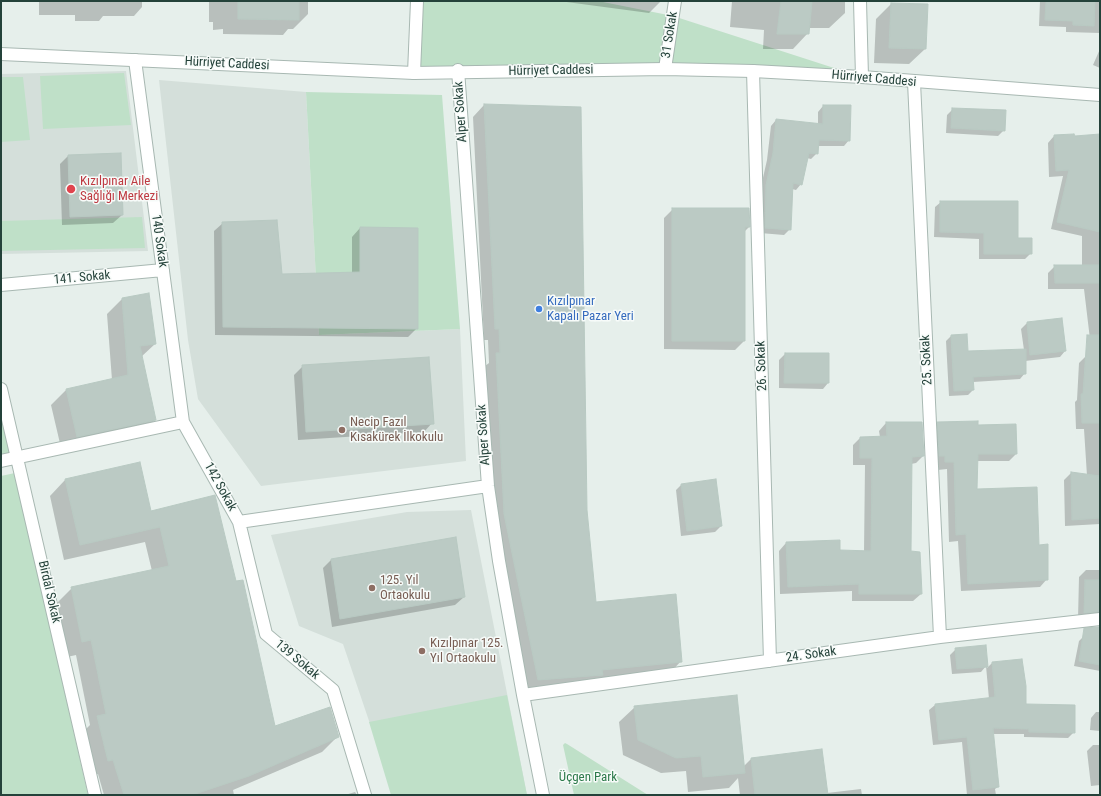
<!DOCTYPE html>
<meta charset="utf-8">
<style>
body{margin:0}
#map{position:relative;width:1101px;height:796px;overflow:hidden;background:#e6efeb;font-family:"Roboto Condensed",sans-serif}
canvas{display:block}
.frame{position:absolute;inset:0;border:2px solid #24423a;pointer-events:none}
</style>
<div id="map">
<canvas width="1101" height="796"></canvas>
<div class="frame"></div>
</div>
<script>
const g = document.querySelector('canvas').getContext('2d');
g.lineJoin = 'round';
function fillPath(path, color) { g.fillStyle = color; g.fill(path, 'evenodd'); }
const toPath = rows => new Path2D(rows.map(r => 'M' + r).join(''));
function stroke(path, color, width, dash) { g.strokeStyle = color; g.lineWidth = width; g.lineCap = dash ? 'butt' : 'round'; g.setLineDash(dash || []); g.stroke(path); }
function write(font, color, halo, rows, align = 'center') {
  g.font = font + ' "Roboto Condensed",sans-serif'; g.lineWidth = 3; g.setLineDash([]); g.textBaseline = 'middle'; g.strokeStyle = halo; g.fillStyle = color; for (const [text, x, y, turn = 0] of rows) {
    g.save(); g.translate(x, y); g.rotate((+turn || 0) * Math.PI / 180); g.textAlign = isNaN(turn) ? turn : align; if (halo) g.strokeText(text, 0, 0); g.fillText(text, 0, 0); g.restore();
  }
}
const built = toPath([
 [126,71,148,251,1,254,1,74],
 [159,80,306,92,319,335,460,329,466,461,261,486,198,399,188,340],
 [471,510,527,795,390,783,343,644,299,626,271,535,407,512]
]);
const green = toPath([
 [417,1,598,1,673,16,862,77,753,71,414,73],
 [124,73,131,125,43,129,40,76],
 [1,77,23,77,30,140,1,142],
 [306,92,442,95,460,329,319,335],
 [142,217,145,248,1,251,1,221],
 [1,409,12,452,1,455],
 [15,473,88,795,1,795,1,476],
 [507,695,527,795,391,795,369,722],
 [565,743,567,744,648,795,574,795,563,745]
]);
const shadow = toPath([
 [39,1,142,1,142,7,134,16,103,16,99,21,75,21,75,15,39,15],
 [209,1,308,1,308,14,293,29,288,29,283,35,223,34,223,29,213,30,213,22,209,22],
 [559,1,661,1,649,13],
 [732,1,845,1,845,13,829,28,809,28,808,33,793,49,763,49,764,30,730,27],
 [1040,1,1100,1,1100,33,1066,32,1066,27,1039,26],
 [891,4,925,49,909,64,874,63,876,19],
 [1100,49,1100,68,1093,65],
 [484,105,586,510,595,603,681,661,670,673,526,691,493,526,485,366,489,363,488,340,484,340,473,117],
 [823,106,849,140,844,146,817,146,817,153,811,159,807,158,801,184,796,190,792,189,790,229,784,235,760,233,760,191,767,160,771,126,776,120,818,124,818,112],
 [953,109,1004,130,998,136,946,133,947,115],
 [1100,135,1100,524,1065,526,1064,480,1071,473,1087,476,1084,429,1076,429,1075,402,1077,400,1079,363,1086,356,1092,356,1084,289,1048,289,1048,273,1055,266,1082,266,1082,236,1051,229,1063,176,1049,177,1048,143,1054,136,1074,137],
 [68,156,122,215,113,223,62,225,60,164],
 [941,202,1017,239,1031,253,1025,259,979,259,979,239,934,237,935,207],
 [673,209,749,227,744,232,744,341,735,350,664,349,664,218],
 [223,223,281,275,352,273,352,237,360,228,417,328,408,337,215,335,214,231],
 [148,295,155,344,141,357,155,420,140,435,62,452,51,405,66,390,112,380,107,314,122,299],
 [1062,319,1065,351,1060,357,1025,361,1025,373,1020,379,973,382,973,390,968,395,949,396,946,341,951,336,967,352,1024,350,1021,329,1027,323],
 [785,354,828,354,828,383,823,389,779,388,779,360],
 [303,366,432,423,424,432,298,440,294,375],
 [938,422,977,426,1016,454,1009,461,977,461,976,490,1047,579,1040,587,961,591,958,541,949,542,947,469,938,470,930,430],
 [886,423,923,456,916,463,911,464,910,552,921,594,913,601,852,601,852,591,780,594,779,551,786,543,839,551,864,552,865,465,853,465,853,445,860,438,880,437,879,431],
 [65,480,150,512,235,583,275,727,337,737,322,752,233,790,234,795,104,795,98,774,93,776,82,733,90,725,76,655,67,657,56,604,72,588,152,571,145,542,64,560,50,496],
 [681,485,721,526,715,532,681,536,676,490],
 [331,560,464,597,455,605,332,627,323,568],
 [1086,570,1100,570,1100,623,1078,619,1079,577],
 [1085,635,1100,638,1100,671,1074,666,1079,641],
 [985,646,987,668,992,663,1025,705,1074,732,1068,738,1024,737,1024,734,993,734,998,787,995,789,996,795,967,795,962,742,933,745,929,710,935,705,989,699,986,666,981,672,952,674,950,655,956,649],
 [635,707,743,767,751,759,827,793,861,789,862,795,740,795,738,778,729,788,688,792,686,771,661,773,623,755,619,722],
 [1096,712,1100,712,1100,731,1090,730,1091,718],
 [1093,745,1100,745,1100,785,1091,786,1087,751],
 [355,792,357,795,345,795]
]);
const building = toPath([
 [238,1,299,1,299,20,238,19,238,1],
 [781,1,812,1,809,34,777,34,781,1],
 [1046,1,1095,1,1094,26,1073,25,1073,21,1045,20,1046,1],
 [891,3,928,4,926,49,889,48,891,3],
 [484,104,581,107,587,510,596,602,676,594,682,662,602,670,603,675,538,680,504,514,496,353,500,353,499,329,495,329,484,104],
 [823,105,851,105,850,141,819,140,818,154,809,153,802,185,793,183,791,230,765,228,766,185,773,153,776,119,823,124,823,105],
 [952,108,1006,110,1005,131,951,128,952,108],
 [1074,134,1075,136,1100,134,1100,232,1057,222,1069,170,1056,171,1054,135,1074,134],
 [121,153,123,215,70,217,68,155,121,153],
 [940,201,1018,201,1018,238,1032,238,1032,254,984,254,984,233,940,232,940,201],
 [672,208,749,208,750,227,745,227,745,341,672,341,672,208],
 [277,220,282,274,360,272,360,227,418,228,418,329,223,327,222,222,277,220],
 [1054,265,1100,265,1100,283,1055,283,1054,265],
 [149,293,156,344,140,346,156,420,77,437,66,389,128,375,122,298,149,293],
 [1062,318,1066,351,1030,355,1027,322,1062,318],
 [967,334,968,351,1026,349,1026,374,973,377,974,390,954,391,951,335,967,334],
 [1087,335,1100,335,1100,423,1082,423,1081,394,1083,394,1087,335],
 [785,353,829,353,829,383,784,383,785,353],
 [429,357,434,424,306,432,302,365,429,357],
 [978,421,978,425,1016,424,1017,454,978,454,977,489,1037,487,1039,545,1048,544,1048,580,968,584,966,534,956,535,954,462,945,462,945,456,939,456,937,422,978,421],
 [886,422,922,422,924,456,912,457,911,551,920,552,922,594,859,594,859,584,788,587,786,542,840,540,840,550,871,551,872,458,860,458,860,437,887,436,886,422],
 [140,462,151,511,215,495,236,581,243,580,275,726,330,707,339,737,249,776,192,795,124,795,113,760,108,761,97,716,106,714,91,640,82,642,71,587,169,566,160,527,80,545,65,479,140,462],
 [1071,472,1100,476,1100,518,1072,520,1071,472],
 [716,479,722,526,687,531,681,484,716,479],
 [456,537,465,597,340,619,331,559,456,537],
 [1085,580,1100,580,1100,612,1084,613,1085,580],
 [1100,627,1100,665,1079,661,1084,628,1100,627],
 [986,645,988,667,957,669,955,648,986,645],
 [1022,659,1026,686,1026,704,1075,705,1075,733,1029,732,1029,729,993,728,999,787,973,790,967,737,939,740,935,704,995,697,992,662,1022,659],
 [737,695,745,773,703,777,701,756,676,758,638,740,634,706,737,695],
 [822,749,828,795,755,795,751,758,822,749]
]);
const minor = toPath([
 [860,1,862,77],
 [135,60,183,422,239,522,266,634,333,690,365,795],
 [665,69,675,1],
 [458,70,488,486,499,561,523,695,543,795],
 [753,71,770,661],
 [414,73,417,1],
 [914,82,940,637],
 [1,285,163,270],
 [1,389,95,795],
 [1,461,183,422],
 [239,522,488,486],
 [523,695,940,637,1100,619]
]);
const tertiary = toPath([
 [1,54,414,73,665,69,753,71,862,77,1100,95]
]);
const markers = [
 [71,189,5,"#e0444e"],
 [539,309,4,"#3f7fe0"],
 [342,430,4,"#8d6e63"],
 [372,588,4,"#8d6e63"],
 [422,651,4,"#8d6e63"]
];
const streetNames = [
 ["31 Sokak",670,35,-81],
 ["Hürriyet Caddesi",227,64,3],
 ["Hürriyet Caddesi",551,71,-1],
 ["Hürriyet Caddesi",874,79,5],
 ["Alper Sokak",461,112,-94],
 ["140 Sokak",159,241,82],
 ["141. Sokak",82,278,-5],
 ["25. Sokak",927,360,-93],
 ["26. Sokak",762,366,-92],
 ["Alper Sokak",484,435,-94],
 ["142 Sokak",220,487,61],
 ["Birdal Sokak",49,592,77],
 ["24. Sokak",811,655,-8],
 ["139 Sokak",297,660,40]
];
const healthNames = [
 ["Kızılpınar Aile",80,182],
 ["Sağlığı Merkezi",80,197]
];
const shopNames = [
 ["Kızılpınar",547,302],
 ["Kapalı Pazar Yeri",547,317]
];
const educationNames = [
 ["Necip Fazıl",350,423],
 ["Kısakürek İlkokulu",350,438],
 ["125. Yıl",380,581],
 ["Ortaokulu",380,596],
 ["Kızılpınar 125.",430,644],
 ["Yıl Ortaokulu",430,659]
];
const parkNames = [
 ["Üçgen Park",588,778]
];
fillPath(built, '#d4dfda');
fillPath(green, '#bfe0c8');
fillPath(shadow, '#0003');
fillPath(building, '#bbcac4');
stroke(building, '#b8c9c2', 1);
stroke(minor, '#a8b8b2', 14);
stroke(tertiary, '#a8b8b2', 14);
stroke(minor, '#fff', 12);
stroke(tertiary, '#fff', 12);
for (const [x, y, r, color] of markers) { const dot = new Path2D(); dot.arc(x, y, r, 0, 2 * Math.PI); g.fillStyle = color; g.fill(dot); stroke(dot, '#f7fbf9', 1.5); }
write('13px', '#24423a', '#f7fbf9', streetNames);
write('13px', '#be3a42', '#f7fbf9', healthNames, 'left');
write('13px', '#366cbe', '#f7fbf9', shopNames, 'left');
write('13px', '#785e54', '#f7fbf9', educationNames, 'left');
write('13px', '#2d7a4b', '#f7fbf9', parkNames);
</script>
